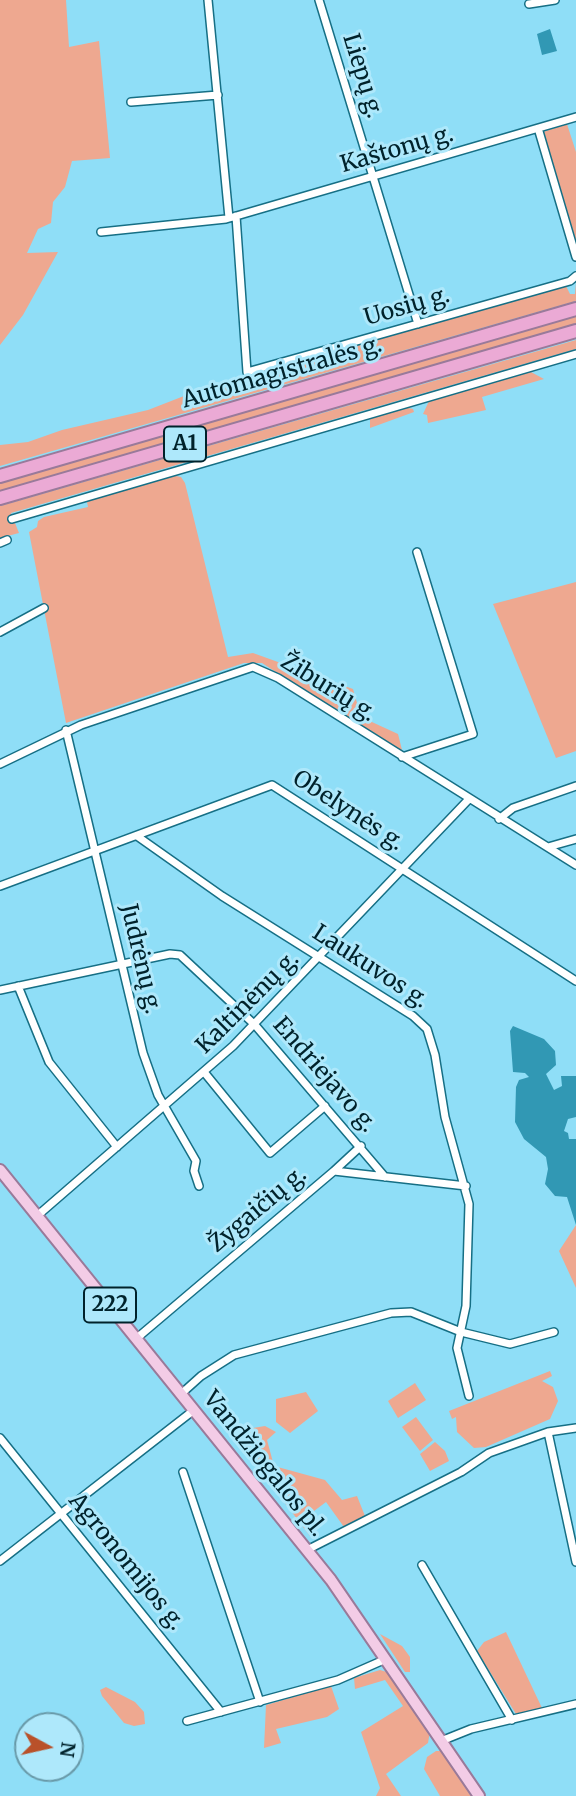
<!DOCTYPE html>
<meta charset="utf-8">
<style>
body{margin:0}
#map{position:relative;width:576px;height:1796px;overflow:hidden;background:#8fdef7;font-family:Merriweather,serif}
canvas{display:block}
.north{position:absolute;left:14px;top:1712px;width:70px;height:70px;box-sizing:border-box;background:#aee8fb;border:2px solid #6899a8;border-radius:50%;rotate:98deg;font-size:19px;font-weight:700;line-height:28px;text-align:center;color:#00222b}
.north::after{content:'';display:block;margin:auto;width:24px;height:32px;background:#b9512a;clip-path:polygon(50% 0,100% 100%,50% 72%,0 100%)}
</style>
<div id="map">
<canvas width="576" height="1796"></canvas>
<div class="north">N</div>
</div>
<script>
const g = document.querySelector('canvas').getContext('2d');
g.lineJoin = 'round';
function fillPath(path, color) { g.fillStyle = color; g.fill(path, 'evenodd'); }
const toPath = rows => new Path2D(rows.map(r => 'M' + r).join(''));
function stroke(path, color, width, dash) { g.strokeStyle = color; g.lineWidth = width; g.lineCap = dash ? 'butt' : 'round'; g.setLineDash(dash || []); g.stroke(path); }
function write(font, color, halo, rows, align = 'center') {
  g.font = font + ' Merriweather,serif'; g.lineWidth = 6; g.setLineDash([]); g.textBaseline = 'middle'; g.strokeStyle = halo; g.fillStyle = color; for (const [text, x, y, turn = 0] of rows) {
    g.save(); g.translate(x, y); g.rotate((+turn || 0) * Math.PI / 180); g.textAlign = isNaN(turn) ? turn : align; if (halo) g.strokeText(text, 0, 0); g.fillText(text, 0, 0); g.restore();
  }
}
const green = toPath([
 [0,0,66,0,69,47,99,41,110,158,72,161,65,187,53,202,51,223,38,229,27,253,58,252,23,315,0,345],
 [567,124,576,152,576,248,543,132],
 [576,283,576,301,0,466,0,445,28,442,62,430,148,410,184,396,323,352,566,286,570,294,575,294],
 [576,314,576,324,0,491,0,480],
 [576,340,576,349,11,513,19,533,0,538,0,506],
 [531,372,544,379,482,397,486,410,428,423,427,415,423,414,429,401],
 [404,407,413,409,414,412,370,428,370,418,374,415],
 [171,475,181,477,185,483,228,657,253,653,353,689,361,717,398,734,403,754,262,663,244,663,66,723,29,532,37,527,38,521,44,517,88,507,87,502,99,497],
 [576,582,576,751,556,758,493,604],
 [576,1225,576,1288,559,1251],
 [550,1371,552,1376,542,1381,553,1387,558,1401,550,1419,486,1447,474,1448,457,1432,456,1417,452,1419,449,1411],
 [415,1383,426,1400,398,1418,388,1401],
 [306,1392,318,1411,290,1433,276,1422,276,1399],
 [416,1417,433,1440,420,1451,402,1427],
 [265,1426,276,1432,267,1440,274,1466,325,1480,342,1500,357,1496,365,1516,344,1527,326,1502,310,1514,313,1533,310,1536,234,1436,241,1430],
 [435,1442,445,1451,449,1461,430,1471,420,1454],
 [506,1632,542,1708,516,1714,477,1651,484,1642],
 [380,1634,402,1646,410,1657,410,1672,405,1672],
 [380,1670,390,1673,430,1731,428,1743,386,1774,401,1796,376,1796,380,1788,361,1732,403,1706,385,1680,355,1689,354,1678],
 [331,1686,339,1709,327,1717,276,1729,281,1743,264,1748,266,1705],
 [106,1687,135,1702,144,1712,145,1724,134,1726,124,1723,102,1696,100,1690],
 [436,1751,443,1751,474,1796,440,1796,424,1769,427,1757]
]);
const water = toPath([
 [550,29,557,51,542,55,537,34],
 [513,1026,544,1039,555,1051,556,1065,546,1074,554,1090,562,1086,561,1076,576,1076,576,1117,568,1119,564,1131,568,1133,569,1139,576,1139,576,1225,567,1197,555,1196,545,1184,548,1169,546,1157,524,1139,515,1122,516,1087,519,1080,529,1077,525,1073,513,1072,510,1031]
]);
const street = toPath([
 [208,0,229,218],
 [319,0,418,324],
 [529,4,555,0],
 [131,102,218,95],
 [538,128,576,257],
 [236,216,247,372,570,281,576,276],
 [101,232,226,219,576,117],
 [12,519,576,354],
 [0,543,7,540],
 [0,632,44,608],
 [66,730,143,1053,158,1095,196,1161,194,1171,199,1186],
 [402,757,473,734,417,552],
 [0,764,81,725,253,667,278,678,576,865],
 [499,819,513,808,576,786],
 [137,836,222,896,413,1016,427,1029,435,1055,445,1117,469,1204,466,1306,457,1348,469,1396],
 [548,847,576,839],
 [0,886,272,785,576,981],
 [18,986,49,1062,117,1147],
 [0,990,170,954,180,955,255,1025,385,1177],
 [204,1072,270,1153,325,1106],
 [334,1171,361,1146],
 [37,1216,233,1046,469,799],
 [137,1338,334,1171,466,1186],
 [181,1394,201,1376,234,1355,391,1313,411,1312,461,1332,510,1344,554,1332],
 [548,1432,576,1562],
 [0,1438,221,1712],
 [183,1472,260,1702],
 [307,1550,461,1472,489,1453,548,1432,576,1428],
 [0,1561,194,1410],
 [422,1565,512,1720],
 [187,1721,338,1680,386,1659],
 [441,1741,471,1729,576,1704]
]);
const primary = toPath([
 [0,1170,331,1580,479,1796]
]);
const highway = toPath([
 [0,476,576,309],
 [0,498,576,331]
]);
const shields = [
 [185,444,42],
 [110,1305,52]
];
const shieldNames = [
 ["A1",185,444],
 ["222",110,1305]
];
const streetNames = [
 ["Liepų g.",362,76,73],
 ["Kaštonų g.",397,150,-16],
 ["Uosių g.",407,307,-16],
 ["Automagistralės g.",282,373,-16],
 ["Žiburių g.",328,688,32],
 ["Obelynės g.",348,811,33],
 ["Judrėnų g.",140,959,77],
 ["Laukuvos g.",370,967,33],
 ["Kaltinėnų g.",248,1003,-45],
 ["Endriejavo g.",324,1075,49],
 ["Žygaičių g.",258,1210,-40],
 ["Vandžiogalos pl.",264,1464,51],
 ["Agronomijos g.",126,1562,51]
];
fillPath(green, '#eea890');
fillPath(water, '#3198b4');
stroke(street, '#166f85', 10);
stroke(primary, '#997a9a', 14);
stroke(highway, '#997a9a', 16);
stroke(street, '#fff', 7);
stroke(primary, '#f3cce6', 10);
stroke(highway, '#ebaad5', 12);
for (const [x, y, w] of shields) { const box = new Path2D(); box.roundRect(x - w / 2, y - 17.5, w, 35, 5); g.fillStyle = '#aee8fb'; g.fill(box); stroke(box, '#00222b', 2); }
write('bold 21px', '#00222b', null, shieldNames);
write('23px', '#00222b', '#aee8fb', streetNames);
</script>
